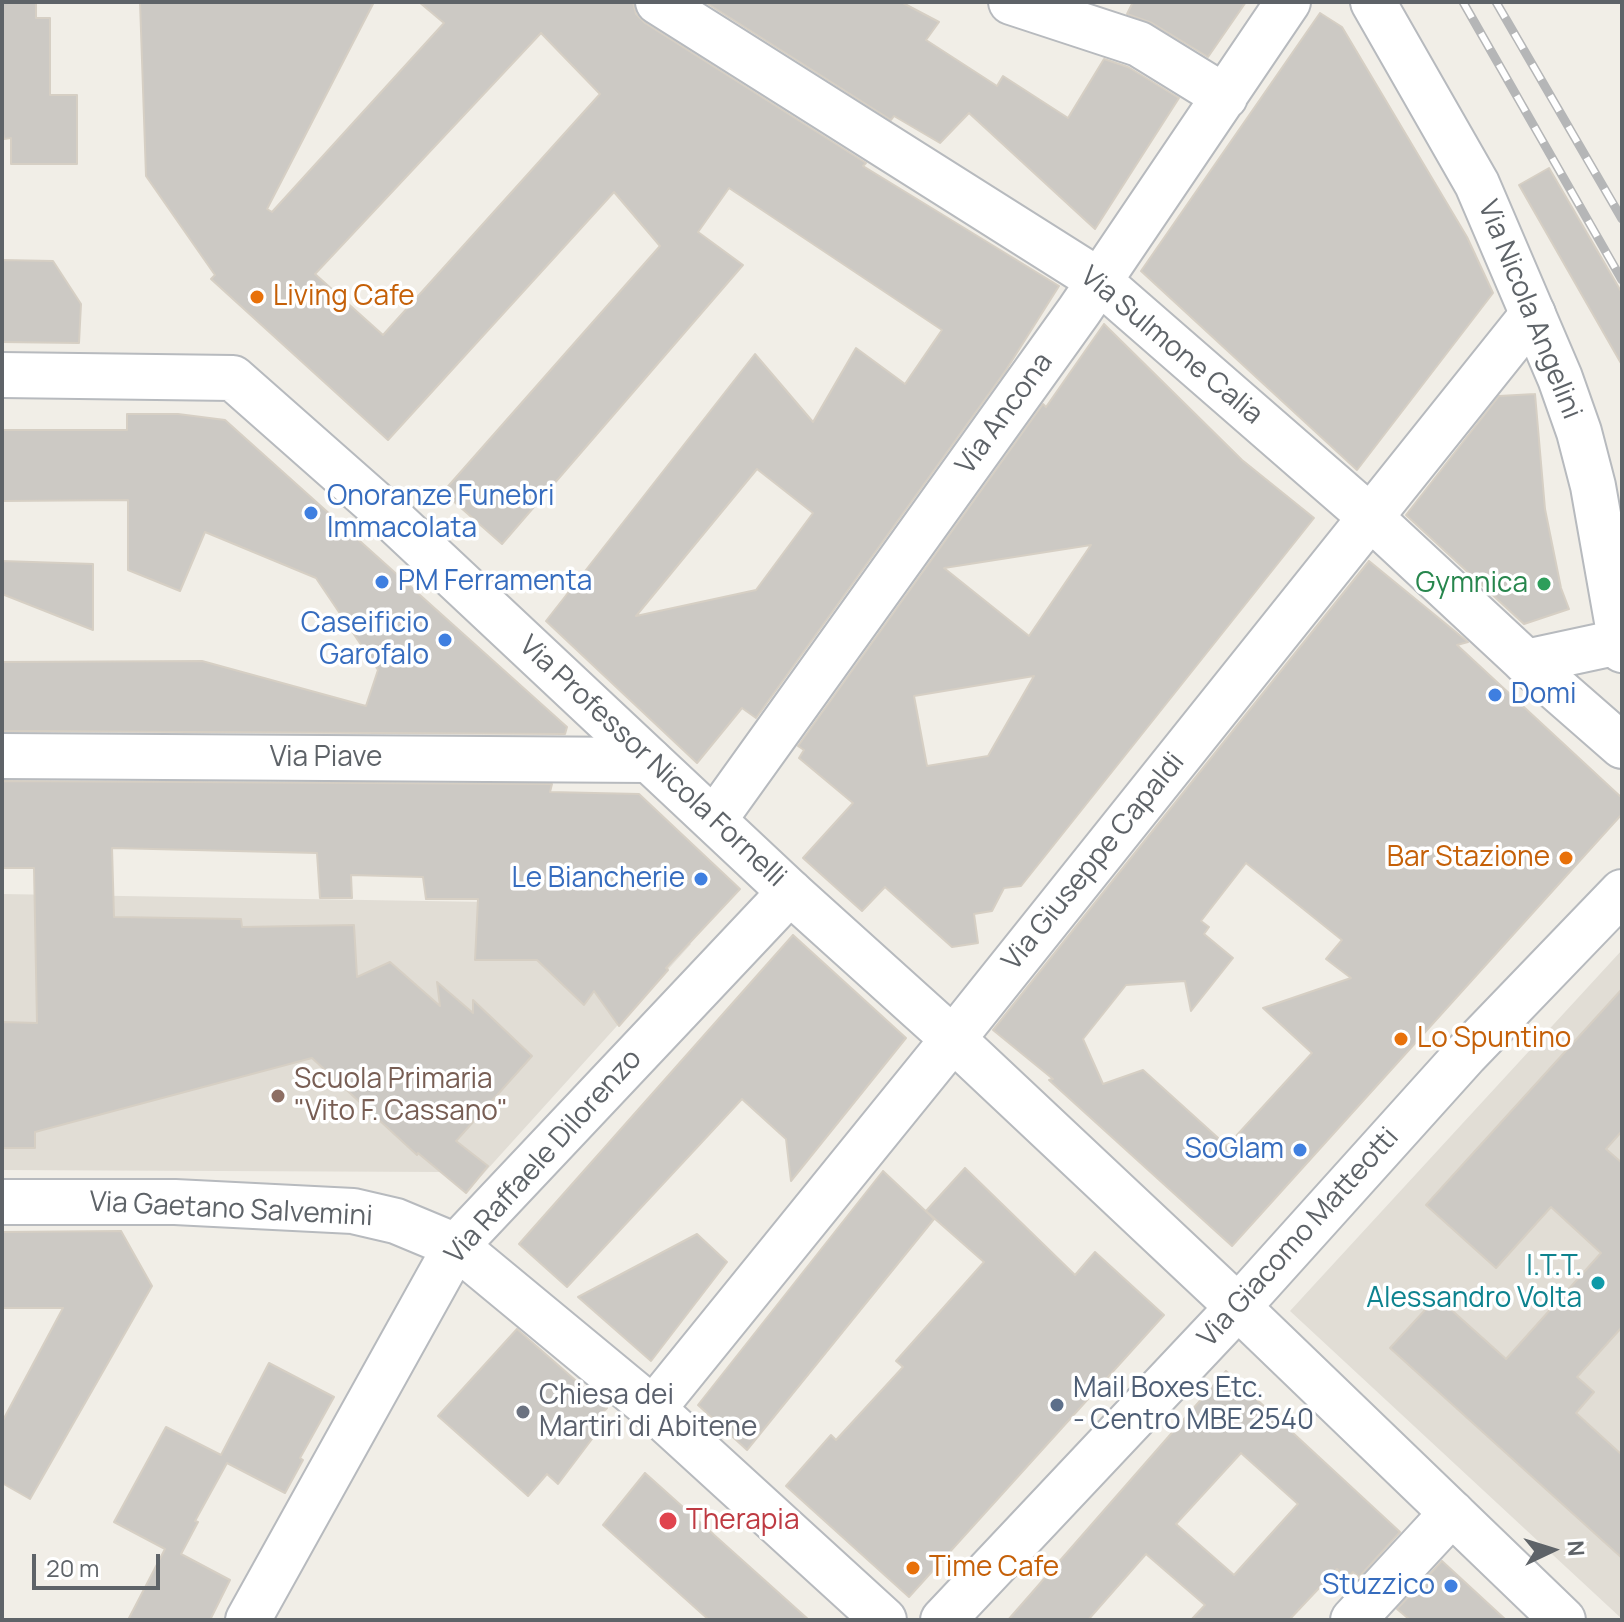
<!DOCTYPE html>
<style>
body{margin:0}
#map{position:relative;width:1624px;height:1622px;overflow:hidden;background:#f1eee7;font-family:Manrope,sans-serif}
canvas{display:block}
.frame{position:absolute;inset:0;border:4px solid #5e6368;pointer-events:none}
.north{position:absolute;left:1512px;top:1510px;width:80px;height:80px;-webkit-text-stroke:6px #fff;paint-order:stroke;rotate:86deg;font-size:22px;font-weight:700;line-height:32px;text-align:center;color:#5e6368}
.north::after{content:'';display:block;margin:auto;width:28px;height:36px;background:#5e6368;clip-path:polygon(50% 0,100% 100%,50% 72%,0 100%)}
.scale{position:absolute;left:32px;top:1554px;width:128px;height:36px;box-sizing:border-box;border:4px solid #5e6368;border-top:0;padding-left:10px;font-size:24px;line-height:28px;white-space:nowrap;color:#5e6368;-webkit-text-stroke:6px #fff;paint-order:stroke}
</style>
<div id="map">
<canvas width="1624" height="1622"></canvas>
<div class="frame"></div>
<div class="north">N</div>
<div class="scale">20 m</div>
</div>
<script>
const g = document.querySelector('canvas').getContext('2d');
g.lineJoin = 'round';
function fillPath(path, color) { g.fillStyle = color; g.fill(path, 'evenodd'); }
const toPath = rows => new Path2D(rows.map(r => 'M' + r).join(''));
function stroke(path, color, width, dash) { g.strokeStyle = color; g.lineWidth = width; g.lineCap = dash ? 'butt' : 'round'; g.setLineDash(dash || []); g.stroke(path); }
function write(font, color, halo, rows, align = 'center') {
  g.font = font + ' Manrope,sans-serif'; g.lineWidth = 7; g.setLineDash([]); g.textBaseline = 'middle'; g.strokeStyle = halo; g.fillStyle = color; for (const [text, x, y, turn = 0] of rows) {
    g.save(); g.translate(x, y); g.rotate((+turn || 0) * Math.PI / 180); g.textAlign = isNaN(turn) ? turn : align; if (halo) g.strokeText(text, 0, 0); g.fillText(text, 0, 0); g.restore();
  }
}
const education = toPath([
 [627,884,691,944,466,1193,440,1172,2,1170,2,894,608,904],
 [1622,950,1622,1619,1290,1311]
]);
const building = toPath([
 [2,2,36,2,36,18,50,18,50,95,77,95,77,164,11,164,11,138,4,139,2,128,2,2],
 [140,2,374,2,267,209,272,212,444,23,419,2,633,2,636,14,645,23,866,163,863,166,1059,286,1006,370,756,718,742,708,697,763,546,621,755,354,813,422,856,348,905,384,942,330,729,188,698,232,743,265,502,544,443,492,660,246,614,192,388,440,211,279,215,275,146,176,140,2],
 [541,33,600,94,383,335,315,274,541,33],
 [757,469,813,513,756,590,636,616,757,469],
 [705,2,901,2,939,22,926,40,997,86,1003,76,1068,118,1104,59,1128,67,1179,98,1095,229,969,113,940,143,894,116,891,120,705,2],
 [1133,2,1246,2,1208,57,1152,23,1127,14,1133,2],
 [1320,13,1342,27,1467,237,1493,293,1357,470,1141,271,1320,13],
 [1549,168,1622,293,1622,365,1519,185,1549,168],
 [2,260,53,261,81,304,79,343,2,342,2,260],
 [1104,324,1242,460,1314,518,1021,886,1004,888,992,911,974,914,978,943,952,947,885,887,862,911,803,858,853,803,799,758,804,750,798,746,1043,404,1046,407,1104,324],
 [1091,545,1029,636,944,568,1091,545],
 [1034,676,988,756,927,766,914,696,1034,676],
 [1535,394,1545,509,1561,588,1569,609,1524,624,1406,515,1499,396,1535,394],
 [127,414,178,414,225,420,567,727,565,734,2,731,2,662,202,661,366,706,378,670,316,578,205,532,180,591,128,570,128,500,2,501,2,430,127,430,127,414],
 [2,561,93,564,93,630,2,594,2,561],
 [1369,561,1468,642,1457,645,1622,798,1622,814,1232,1246,1049,1080,1053,1079,993,1030,1369,561],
 [1246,863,1342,940,1326,959,1351,978,1263,1008,1312,1053,1227,1146,1143,1070,1103,1084,1083,1039,1126,985,1185,981,1191,1011,1233,958,1204,934,1209,927,1201,921,1246,863],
 [2,781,552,784,550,792,639,794,740,889,666,968,668,970,619,1026,594,991,584,1005,537,960,475,960,478,899,426,899,423,877,351,875,352,898,320,898,317,853,112,848,114,917,241,919,242,927,354,925,357,977,390,962,440,1006,437,982,473,1013,473,1000,532,1056,456,1141,488,1166,466,1193,418,1153,417,1155,312,1058,35,1132,35,1148,2,1148,2,1022,37,1023,34,868,2,868,2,781],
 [793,935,906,1038,791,1181,786,1139,742,1099,567,1287,519,1244,793,935],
 [1622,989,1622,1131,1606,1149,1622,1163,1622,1327,1577,1377,1594,1392,1576,1413,1622,1455,1622,1558,1390,1348,1437,1297,1506,1359,1601,1253,1551,1207,1496,1268,1426,1205,1622,989],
 [965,1168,1075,1275,1095,1252,1164,1315,909,1597,786,1486,831,1435,836,1440,903,1367,896,1361,984,1262,926,1211,965,1168],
 [883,1171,934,1219,747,1450,698,1405,883,1171],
 [121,1231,152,1286,30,1499,2,1483,2,1422,63,1308,2,1308,2,1232,121,1231],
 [697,1234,727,1262,651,1361,578,1297,697,1234],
 [517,1329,607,1408,591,1425,598,1431,558,1484,547,1474,528,1496,438,1416,517,1329],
 [269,1363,334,1397,300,1458,303,1460,285,1493,227,1463,195,1521,198,1522,181,1554,230,1580,210,1620,128,1620,165,1549,114,1522,166,1427,221,1455,269,1363],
 [1226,1371,1400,1532,1359,1577,1353,1572,1347,1579,1337,1569,1289,1620,1191,1620,1205,1605,1146,1554,1088,1620,1008,1620,1226,1371],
 [1241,1453,1298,1504,1234,1575,1176,1524,1241,1453],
 [645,1473,809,1620,709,1620,603,1525,645,1473],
 [1442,1561,1506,1620,1410,1620,1397,1609,1442,1561]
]);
const minor = toPath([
 [658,2,1098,280,1369,516,1526,662],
 [1011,2,1139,44,1225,97],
 [2,756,649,760],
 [714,820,1079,311,1288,2],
 [2,1202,175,1202,353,1211,396,1221,456,1246,653,1409,884,1620],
 [653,1409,953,1039,1533,314],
 [248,1620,456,1246,790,892],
 [1353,1620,1452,1513]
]);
const tertiary = toPath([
 [1373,2,1477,184,1560,378,1579,432,1593,486,1622,650],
 [2,375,233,378,387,514,790,892,953,1039,1238,1307,1563,1620],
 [1526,662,1622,746],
 [1526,662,1619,642],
 [943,1620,1238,1307,1466,1054,1622,892]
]);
const rail = toPath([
 [1463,2,1622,280],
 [1496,2,1622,219]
]);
const markers = [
 [257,297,8,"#e8710a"],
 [311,513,8,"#3f7fe0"],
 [382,582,8,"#3f7fe0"],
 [1544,584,8,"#2e9e5b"],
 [445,640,8,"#3f7fe0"],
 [1495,695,8,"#3f7fe0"],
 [1566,858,8,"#e8710a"],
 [701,879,8,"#3f7fe0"],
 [1401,1039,8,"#e8710a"],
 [278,1096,8,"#8d6e63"],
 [1300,1150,8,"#3f7fe0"],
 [1598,1283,8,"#0f9aa8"],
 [1057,1405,8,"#5c6f8a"],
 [523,1412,8,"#6b7280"],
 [668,1521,10,"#e0444e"],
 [913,1568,8,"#e8710a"],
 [1451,1586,8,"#3f7fe0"]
];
const foodNames = [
 ["Living Cafe",273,297],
 ["Bar Stazione",1550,858,"right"],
 ["Lo Spuntino",1417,1039],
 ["Time Cafe",929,1568]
];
const streetNames = [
 ["Via Nicola Angelini",1529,310,68],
 ["Via Sulmone Calia",1171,346,40],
 ["Via Ancona",1005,414,-54],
 ["Via Piave",326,758],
 ["Via Professor Nicola Fornelli",652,762,43],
 ["Via Giuseppe Capaldi",1094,862,-51],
 ["Via Raffaele Dilorenzo",544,1157,-48],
 ["Via Gaetano Salvemini",231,1210,3],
 ["Via Giacomo Matteotti",1299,1238,-48]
];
const shopNames = [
 ["Onoranze Funebri",327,497,"left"],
 ["Immacolata",327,529,"left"],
 ["PM Ferramenta",398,582,"left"],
 ["Caseificio",429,624],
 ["Garofalo",429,656],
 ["Domi",1511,695,"left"],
 ["Le Biancherie",685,879],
 ["SoGlam",1284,1150],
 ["Stuzzico",1435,1586]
];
const leisureNames = [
 ["Gymnica",1528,584]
];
const educationNames = [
 ["Scuola Primaria",294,1080],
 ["\"Vito F. Cassano\"",294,1112]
];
const cultureNames = [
 ["I.T.T.",1582,1267],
 ["Alessandro Volta",1582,1299]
];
const serviceNames = [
 ["Mail Boxes Etc.",1073,1389],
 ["- Centro MBE 2540",1073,1421]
];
const worshipNames = [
 ["Chiesa dei",539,1396],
 ["Martiri di Abitene",539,1428]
];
const healthNames = [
 ["Therapia",686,1521]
];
fillPath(education, '#e1ddd5');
fillPath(building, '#ccc9c4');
stroke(building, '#d6cfc4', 2);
stroke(minor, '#b7babe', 48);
stroke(tertiary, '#b7babe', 48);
stroke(minor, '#fff', 44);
stroke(tertiary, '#fff', 44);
stroke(rail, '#b5b6b7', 9);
stroke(rail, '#fff', 6, [18]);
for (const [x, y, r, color] of markers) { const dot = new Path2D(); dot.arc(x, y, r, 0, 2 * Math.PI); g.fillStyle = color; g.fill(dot); stroke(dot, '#fff', 3); }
write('28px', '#c56008', '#fff', foodNames, 'left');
write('28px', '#5e6368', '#fff', streetNames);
write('28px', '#366cbe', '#fff', shopNames, 'right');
write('28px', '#27864d', '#fff', leisureNames, 'right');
write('28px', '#785e54', '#fff', educationNames, 'left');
write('28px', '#0d838f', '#fff', cultureNames, 'right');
write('28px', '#4e5e75', '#fff', serviceNames, 'left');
write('28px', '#5b616d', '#fff', worshipNames, 'left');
write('28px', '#be3a42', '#fff', healthNames, 'left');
</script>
